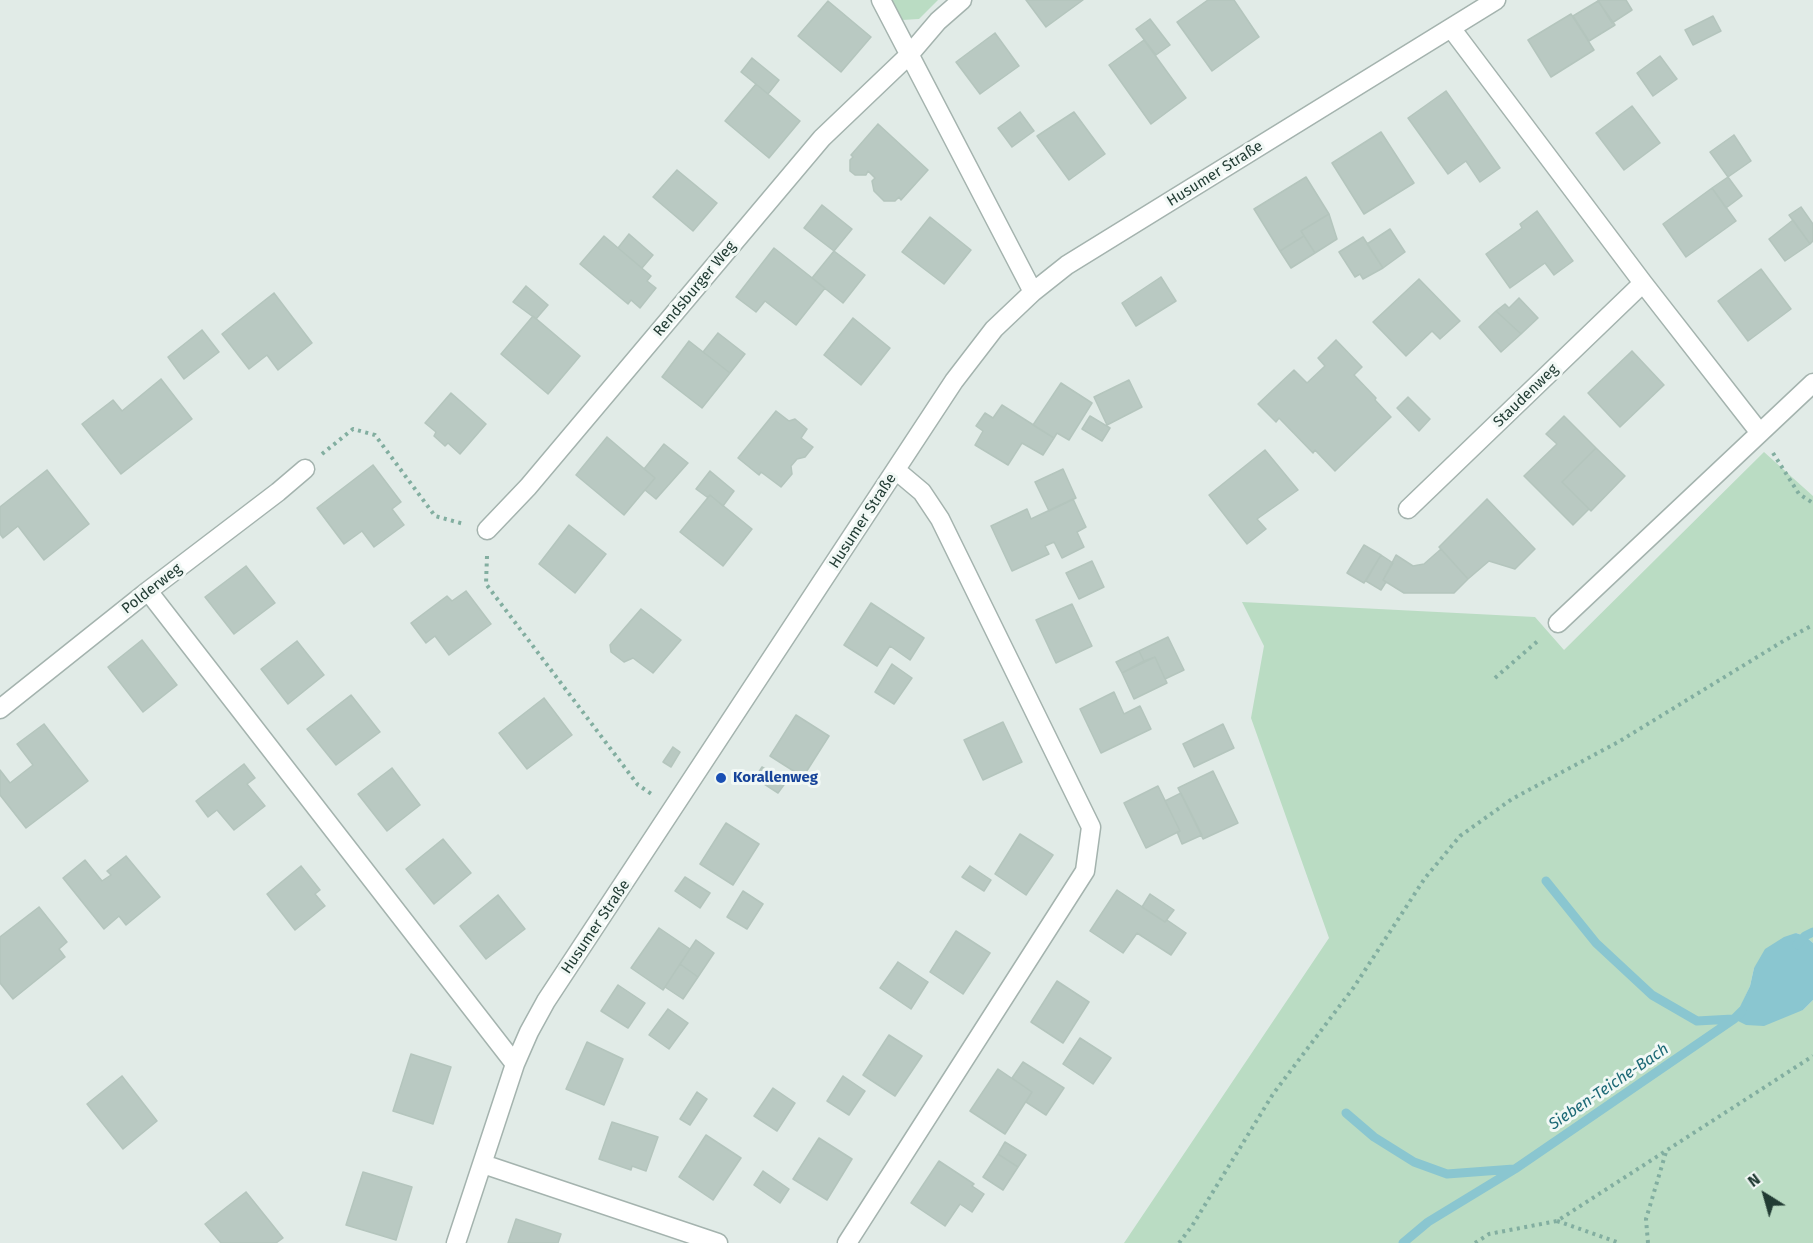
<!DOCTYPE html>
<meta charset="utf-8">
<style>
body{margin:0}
#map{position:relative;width:1813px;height:1243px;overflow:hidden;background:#e1ebe7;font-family:"Fira Sans",sans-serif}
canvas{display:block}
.north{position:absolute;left:1735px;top:1165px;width:60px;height:60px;-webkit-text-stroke:4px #f1f8f5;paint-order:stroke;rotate:323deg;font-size:16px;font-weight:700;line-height:24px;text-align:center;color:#223c34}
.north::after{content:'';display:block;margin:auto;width:21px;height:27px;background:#223c34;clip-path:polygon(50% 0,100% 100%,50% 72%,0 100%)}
</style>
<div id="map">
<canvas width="1813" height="1243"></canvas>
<div class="north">N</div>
</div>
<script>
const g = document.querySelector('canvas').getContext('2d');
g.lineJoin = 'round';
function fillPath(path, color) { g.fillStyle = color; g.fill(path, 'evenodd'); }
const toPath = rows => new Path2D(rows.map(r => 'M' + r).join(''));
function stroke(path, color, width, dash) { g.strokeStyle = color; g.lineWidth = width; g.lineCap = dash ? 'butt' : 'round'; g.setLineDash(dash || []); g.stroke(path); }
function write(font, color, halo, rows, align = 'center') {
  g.font = font + ' "Fira Sans",sans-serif'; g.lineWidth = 6; g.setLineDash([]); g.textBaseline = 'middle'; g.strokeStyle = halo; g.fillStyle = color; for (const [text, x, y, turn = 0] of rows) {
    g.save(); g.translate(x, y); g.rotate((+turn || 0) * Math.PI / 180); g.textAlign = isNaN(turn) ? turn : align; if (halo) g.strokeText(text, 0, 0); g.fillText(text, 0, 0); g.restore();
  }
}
const green = toPath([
 [892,0,938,0,919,19,902,20],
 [1764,452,1813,496,1813,943,1805,936,1796,933,1754,968,1750,986,1735,1019,1803,1010,1813,1000,1813,1243,1124,1243,1329,938,1251,718,1264,646,1242,602,1535,617,1564,650]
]);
const water = toPath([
 [1796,933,1805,936,1813,943,1813,1000,1803,1010,1764,1026,1746,1025,1734,1019,1750,986,1754,968,1765,949,1784,937]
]);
const stream = toPath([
 [1546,881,1596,943,1652,995,1697,1021,1733,1019],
 [1797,945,1805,936,1813,932],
 [1346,1113,1374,1137,1414,1162,1447,1174,1514,1169],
 [1403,1243,1428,1222,1515,1169,1734,1019,1742,1011]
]);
const building = toPath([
 [1026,0,1083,0,1046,27,1026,0],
 [1208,0,1234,0,1259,37,1212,71,1177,22,1208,0],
 [1598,0,1626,0,1632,10,1612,23,1598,0],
 [828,1,871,37,841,72,798,36,828,1],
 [1598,1,1615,25,1589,41,1573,16,1598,1],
 [1571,14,1594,50,1551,77,1528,40,1571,14],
 [1713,16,1721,31,1693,45,1685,30,1713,16],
 [1150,19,1170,45,1156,55,1136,29,1150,19],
 [995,33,1019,66,980,94,956,62,995,33],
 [1144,40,1186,98,1151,124,1109,65,1144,40],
 [1660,56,1677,79,1653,96,1637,73,1660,56],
 [752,58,779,80,768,94,741,72,752,58],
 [756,84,800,121,769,158,725,121,756,84],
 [1446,91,1500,168,1480,182,1466,161,1448,174,1408,118,1446,91],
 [1632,106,1660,143,1624,170,1596,133,1632,106],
 [1020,112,1034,131,1012,147,998,128,1020,112],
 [1074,112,1105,154,1069,180,1037,136,1074,112],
 [878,124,928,170,901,200,899,197,895,201,884,201,874,191,872,181,875,178,868,171,866,175,855,175,850,171,850,160,853,157,851,155,878,124],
 [1381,132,1414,183,1364,214,1332,163,1381,132],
 [1734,135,1751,161,1728,177,1710,152,1734,135],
 [677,170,717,203,693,231,653,197,677,170],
 [1306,177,1329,214,1301,231,1304,236,1280,251,1254,209,1306,177],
 [1728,177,1742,196,1726,208,1712,188,1728,177],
 [1712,188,1736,221,1686,257,1663,224,1712,188],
 [822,205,852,229,834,251,804,228,822,205],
 [1801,207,1813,224,1813,241,1810,244,1789,215,1801,207],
 [1537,211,1573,261,1554,275,1545,263,1510,288,1486,254,1522,228,1520,224,1537,211],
 [1329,214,1337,239,1315,253,1301,231,1329,214],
 [930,217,971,250,944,284,902,252,930,217],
 [1793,220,1810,244,1785,261,1769,239,1793,220],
 [1390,229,1405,252,1383,268,1367,244,1390,229],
 [629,234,653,255,642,268,618,248,629,234],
 [604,236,651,276,647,281,656,288,640,308,631,300,628,304,580,264,604,236],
 [1304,236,1315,253,1291,268,1280,251,1304,236],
 [1363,237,1383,268,1363,279,1360,274,1355,277,1339,252,1363,237],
 [774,248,825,288,796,325,765,301,756,312,736,297,774,248],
 [834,251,865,275,843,303,812,278,834,251],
 [1761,269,1791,309,1748,341,1718,301,1761,269],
 [1161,277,1176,301,1136,326,1122,303,1161,277],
 [1419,279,1460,321,1440,339,1432,331,1406,356,1373,322,1419,279],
 [526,286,548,305,536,319,513,302,526,286],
 [274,293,312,343,278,370,267,355,249,369,222,334,274,293],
 [1519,298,1538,318,1521,334,1496,311,1505,304,1509,308,1519,298],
 [1496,311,1521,334,1501,352,1479,327,1496,311],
 [533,316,580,356,548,394,501,354,533,316],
 [853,318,890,348,861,385,824,355,853,318],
 [202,330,219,352,184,379,168,357,202,330],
 [718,333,745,354,730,373,703,352,718,333],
 [1336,340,1362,367,1354,375,1376,398,1375,400,1391,417,1335,471,1315,450,1313,453,1279,418,1276,422,1258,404,1294,370,1307,383,1325,366,1318,358,1336,340],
 [689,341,730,373,702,408,662,377,689,341],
 [1632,351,1664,385,1620,427,1588,393,1632,351],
 [161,379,192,419,121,474,82,424,113,400,122,411,161,379],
 [1129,380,1142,407,1107,425,1094,397,1129,380],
 [1061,383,1092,403,1069,440,1057,433,1054,438,1033,425,1061,383],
 [451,393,486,424,460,454,448,443,445,446,434,436,436,432,425,423,451,393],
 [1408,397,1430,419,1419,431,1397,408,1408,397],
 [1002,405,1054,438,1043,455,1022,443,1008,465,975,445,983,431,976,426,985,413,993,418,1002,405],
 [776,411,789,421,795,419,807,429,801,438,813,447,805,457,797,459,791,466,792,474,781,487,761,472,759,475,738,458,776,411],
 [1090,416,1110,428,1102,441,1082,429,1090,416],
 [1564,416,1596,448,1562,482,1589,509,1573,525,1524,476,1557,444,1546,434,1564,416],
 [607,437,655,478,624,515,576,475,607,437],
 [664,444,688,463,656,499,645,490,655,478,644,469,664,444],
 [1596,448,1625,476,1591,511,1562,482,1596,448],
 [1265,450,1298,490,1257,519,1266,529,1247,544,1209,495,1265,450],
 [373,465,401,502,392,509,404,525,374,547,362,531,344,544,317,508,373,465],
 [1063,469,1076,498,1049,511,1035,482,1063,469],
 [47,470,89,524,44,560,18,526,3,538,0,534,0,507,47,470],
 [710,471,734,491,723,506,710,495,707,497,696,489,710,471],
 [710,495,752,529,723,566,680,532,710,495],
 [1073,499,1086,527,1077,532,1084,547,1062,558,1054,542,1045,546,1049,554,1012,571,991,526,1027,509,1031,519,1073,499],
 [1487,499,1535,549,1515,569,1489,561,1468,579,1439,547,1487,499],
 [569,525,606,554,575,593,539,564,569,525],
 [1364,545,1381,555,1364,583,1347,573,1364,545],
 [1441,549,1468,579,1454,593,1404,593,1383,580,1396,555,1413,566,1424,564,1441,549],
 [1381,555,1393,563,1383,580,1386,582,1381,590,1366,581,1381,555],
 [1092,561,1104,587,1079,599,1066,573,1092,561],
 [246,566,275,603,234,634,205,597,246,566],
 [466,591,491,624,449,655,435,636,426,643,411,623,447,596,452,601,466,591],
 [871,603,924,638,910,660,890,646,877,666,844,645,871,603],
 [1072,604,1092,646,1056,663,1036,620,1072,604],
 [641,609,681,640,653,673,633,658,624,662,611,652,610,645,641,609],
 [1168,637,1184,670,1165,679,1155,657,1144,661,1139,651,1168,637],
 [142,640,177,685,143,712,108,667,142,640],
 [297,641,324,675,288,704,261,669,297,641],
 [1139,651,1144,661,1122,673,1116,662,1139,651],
 [1155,657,1167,683,1134,699,1122,673,1155,657],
 [892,664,912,678,894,704,875,692,892,664],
 [1114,692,1124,714,1140,706,1151,729,1101,753,1080,709,1114,692],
 [351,695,380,732,336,765,307,729,351,695],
 [544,698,572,735,527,769,499,733,544,698],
 [796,715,829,736,803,777,770,756,796,715],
 [1003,722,1022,762,983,780,964,740,1003,722],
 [44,724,88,781,26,828,0,795,0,770,10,783,33,765,17,744,44,724],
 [1223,724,1234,748,1194,767,1183,744,1223,724],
 [673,747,680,752,671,767,663,762,673,747],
 [244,764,255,778,247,784,265,806,234,830,217,810,208,817,196,801,244,764],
 [762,767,786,782,778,793,755,778,762,767],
 [392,768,420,805,387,831,358,794,392,768],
 [1213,771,1238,823,1203,839,1178,788,1213,771],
 [1158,786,1180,831,1146,848,1124,803,1158,786],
 [1181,793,1202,835,1182,844,1177,832,1180,831,1165,801,1181,793],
 [726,823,759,844,733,885,700,864,726,823],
 [1020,834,1053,855,1026,895,995,874,1020,834],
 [443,839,471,873,434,904,406,869,443,839],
 [126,856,160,897,126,925,119,916,104,929,63,878,85,860,102,881,111,875,107,871,126,856],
 [301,866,320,890,315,894,325,906,295,930,267,894,301,866],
 [970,866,991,880,984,891,962,877,970,866],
 [685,877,710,893,700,908,675,891,685,877],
 [1117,890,1165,922,1167,920,1186,933,1171,955,1137,933,1123,953,1090,931,1117,890],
 [743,891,763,904,747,929,727,917,743,891],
 [1150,894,1174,910,1165,922,1142,907,1150,894],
 [498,895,525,929,486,959,460,926,498,895],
 [39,907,67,942,59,949,65,957,13,999,0,983,0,937,39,907],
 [659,928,690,949,663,990,631,968,659,928],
 [956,931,990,953,963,994,930,972,956,931],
 [696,940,714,953,698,977,680,964,696,940],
 [898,962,928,982,911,1009,880,988,898,962],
 [680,964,698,977,683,999,665,987,680,964],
 [1057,981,1089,1002,1063,1043,1031,1022,1057,981],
 [618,985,645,1003,628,1028,601,1011,618,985],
 [668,1009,688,1023,669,1049,649,1035,668,1009],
 [889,1035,922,1056,895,1096,863,1075,889,1035],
 [1080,1038,1111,1058,1093,1084,1063,1064,1080,1038],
 [587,1042,623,1059,604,1105,566,1089,587,1042],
 [411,1054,451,1067,433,1124,393,1111,411,1054],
 [1023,1062,1064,1088,1046,1115,1026,1102,1032,1092,1012,1078,1023,1062],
 [998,1069,1032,1092,1005,1134,970,1111,998,1069],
 [122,1076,157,1121,123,1149,87,1104,122,1076],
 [843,1076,865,1091,849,1115,827,1101,843,1076],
 [773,1088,795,1103,777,1131,754,1116,773,1088],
 [697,1092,707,1099,690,1125,680,1119,697,1092],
 [612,1122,658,1137,646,1171,632,1166,631,1170,599,1159,612,1122],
 [706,1135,741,1158,713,1200,679,1177,706,1135],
 [819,1138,852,1159,827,1200,793,1179,819,1138],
 [1005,1142,1026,1155,1018,1167,998,1154,1005,1142],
 [998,1154,1018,1167,1003,1190,983,1177,998,1154],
 [939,1161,974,1184,972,1186,984,1194,972,1212,960,1204,945,1226,911,1203,939,1161],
 [763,1171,789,1189,780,1203,754,1185,763,1171],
 [363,1172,412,1187,396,1240,346,1225,363,1172],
 [246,1192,283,1238,276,1243,221,1243,205,1224,246,1192],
 [516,1219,561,1234,558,1243,508,1243,516,1219]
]);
const path = toPath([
 [1773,453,1799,494,1813,503],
 [322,454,353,429,375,435,435,516,464,524],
 [487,556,486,584,638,785,653,795],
 [1495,678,1540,639],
 [1557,1221,1620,1243],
 [1179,1243,1192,1226,1273,1094,1354,987,1425,878,1460,836,1512,799,1620,741,1785,640,1813,625],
 [1475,1243,1489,1234,1557,1221,1813,1056],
 [1648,1243,1646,1219,1666,1152]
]);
const minor = toPath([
 [881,0,1033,292],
 [1451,28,1643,283,1760,433],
 [1408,509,1643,283],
 [487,530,528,487,822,138,909,55,938,21,962,0],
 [148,591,515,1064],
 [1558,623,1813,383],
 [0,709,148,591,278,492,305,469],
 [483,1164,718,1243],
 [456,1243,515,1064,529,1032,546,1001,954,381,994,329,1033,292,1067,265,1496,0],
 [847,1243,1085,871,1091,827,940,519,922,492,897,471]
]);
const markers = [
 [721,778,6,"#1a4fb4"]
];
const streetNames = [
 ["Husumer Straße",1215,174,-32],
 ["Rendsburger Weg",695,289,-50],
 ["Staudenweg",1526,396,-44],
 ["Husumer Straße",863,521,-57],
 ["Polderweg",152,589,-38],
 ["Husumer Straße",596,927,-56]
];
const transitNames = [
 ["Korallenweg",733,778]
];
const waterNames = [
 ["Sieben-Teiche-Bach",1609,1087,-34]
];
fillPath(green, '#badcc3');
fillPath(water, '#8ac6d0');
stroke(stream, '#8ac6d0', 9);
fillPath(building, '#b9c9c2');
stroke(building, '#b4c5bd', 1.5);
stroke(minor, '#a4b3ae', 21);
stroke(path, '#82aea0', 4, [3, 4.5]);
stroke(minor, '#fff', 18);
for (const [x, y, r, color] of markers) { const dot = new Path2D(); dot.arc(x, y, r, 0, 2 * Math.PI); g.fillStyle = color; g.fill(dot); stroke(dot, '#f1f8f5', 2); }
write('15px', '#223c34', '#f1f8f5', streetNames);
write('bold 15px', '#164399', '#f1f8f5', transitNames, 'left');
write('italic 16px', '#1d6976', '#f1f8f5', waterNames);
</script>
